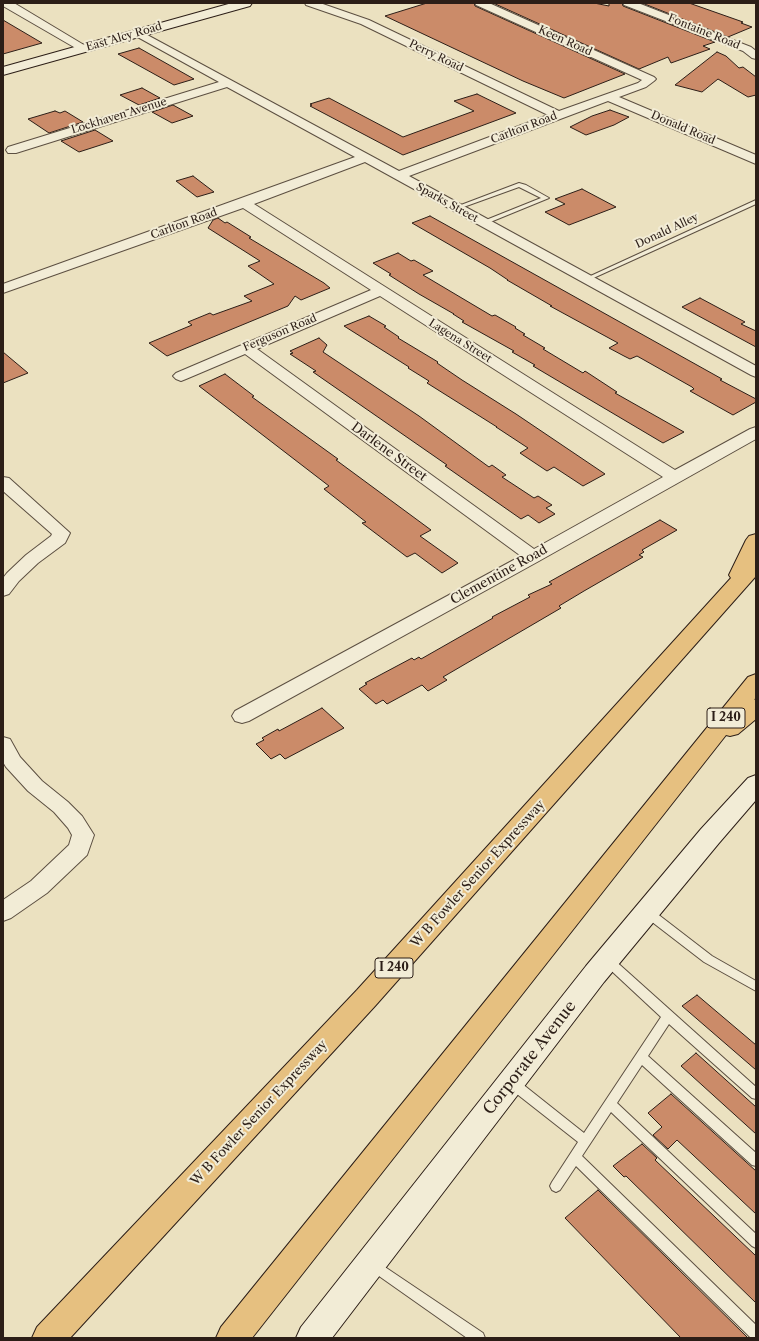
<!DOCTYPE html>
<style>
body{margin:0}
#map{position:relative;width:759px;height:1341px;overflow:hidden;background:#ebe1c0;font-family:"Libre Caslon Text",serif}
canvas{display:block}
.frame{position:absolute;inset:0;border:4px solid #2c1e17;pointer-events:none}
</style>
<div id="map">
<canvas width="759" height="1341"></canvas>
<div class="frame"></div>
</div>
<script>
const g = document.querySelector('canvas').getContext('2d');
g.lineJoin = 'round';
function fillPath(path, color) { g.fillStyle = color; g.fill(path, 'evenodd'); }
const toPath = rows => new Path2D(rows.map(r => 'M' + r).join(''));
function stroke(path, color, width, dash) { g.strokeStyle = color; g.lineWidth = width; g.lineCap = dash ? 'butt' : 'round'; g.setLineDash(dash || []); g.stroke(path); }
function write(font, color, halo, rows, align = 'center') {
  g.font = font + ' "Libre Caslon Text",serif'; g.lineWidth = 4; g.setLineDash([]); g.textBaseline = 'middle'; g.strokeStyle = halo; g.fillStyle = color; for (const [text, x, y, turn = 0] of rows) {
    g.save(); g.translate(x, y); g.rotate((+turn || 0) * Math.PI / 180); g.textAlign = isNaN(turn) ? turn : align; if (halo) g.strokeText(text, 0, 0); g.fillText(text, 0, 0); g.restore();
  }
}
const building = toPath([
 [427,3,474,3,475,6,625,74,564,98,523,81,385,16,427,3],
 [493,3,594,3,609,6,609,3,622,3,623,6,715,42,703,46,710,49,671,63,668,57,639,69,493,3],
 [642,3,689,3,743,22,741,23,752,27,728,37,642,3],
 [3,20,42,43,3,54,3,20],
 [139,48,194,79,174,85,118,54,139,48],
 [717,52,726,56,739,68,743,67,756,77,756,95,748,97,718,79,702,92,675,85,717,52],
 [142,88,160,98,139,105,120,95,142,88],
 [477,94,516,113,403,155,310,106,312,105,310,104,329,98,403,137,474,111,454,101,477,94],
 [173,105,193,116,172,123,152,112,173,105],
 [610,110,629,117,614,125,586,135,570,127,592,116,610,110],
 [55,111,60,113,65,111,83,122,49,133,28,119,55,111],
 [95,130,113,141,79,152,61,141,95,130],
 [193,176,214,192,197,197,176,181,193,176],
 [582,189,616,207,569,225,545,212,565,204,555,199,582,189],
 [430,216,722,379,720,380,756,399,756,402,733,415,690,391,694,389,692,387,637,356,630,359,624,356,609,348,618,343,550,306,552,306,507,280,508,280,490,268,412,223,430,216],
 [218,218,225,223,227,222,251,237,249,238,324,283,330,288,301,300,295,296,288,306,167,356,149,343,192,325,188,322,210,313,213,315,252,301,244,296,274,284,248,266,260,261,208,228,213,220,218,218],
 [398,253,411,261,414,260,433,271,423,275,492,316,495,315,516,327,515,328,525,334,523,335,545,348,543,349,583,373,585,371,617,392,615,393,684,432,663,443,533,366,535,365,512,352,514,351,462,322,464,321,453,314,454,314,419,294,389,275,391,274,373,263,398,253],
 [700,298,745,322,741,324,756,331,756,347,682,307,700,298],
 [369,316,386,326,384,327,399,337,398,338,438,362,437,363,462,380,516,414,605,474,583,486,554,467,547,471,520,453,528,448,496,427,497,427,427,383,429,381,408,368,409,367,344,326,369,316],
 [319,338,327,345,323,352,419,416,489,467,492,465,506,475,502,477,534,498,538,496,552,505,546,508,555,514,539,523,528,515,521,519,445,466,447,465,313,372,316,371,290,354,293,353,290,351,319,338],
 [3,352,28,373,3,383,3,352],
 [225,374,254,396,252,397,338,459,336,460,431,530,420,536,458,563,442,573,415,553,407,557,362,523,366,522,324,489,329,486,199,386,225,374],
 [660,520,677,530,642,550,644,552,639,555,643,557,584,591,559,606,561,608,443,677,447,680,428,691,422,685,387,704,383,700,376,704,359,689,367,684,365,683,412,658,414,660,419,657,421,659,493,618,492,617,530,597,528,595,552,584,549,582,660,520],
 [322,708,344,728,285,759,280,754,271,759,256,744,264,740,262,738,278,729,279,731,322,708],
 [697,995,756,1045,756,1070,682,1006,697,995],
 [696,1053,756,1107,756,1134,681,1066,696,1053],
 [671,1094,756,1171,756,1214,677,1140,668,1149,653,1135,662,1127,648,1113,671,1094],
 [642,1144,657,1158,655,1160,756,1256,756,1303,626,1176,624,1177,613,1166,642,1144],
 [598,1190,748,1338,681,1338,565,1218,598,1190]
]);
const lane = toPath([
 [519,183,526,185,549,198,483,225,481,224,481,222,541,198,519,187,458,209,453,208,519,183],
 [756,200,756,204,589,280,585,280,584,279,756,200],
 [647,908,651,909,712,956,756,981,756,991,704,962,643,915,642,912,643,909,647,908],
 [607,956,611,957,756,1087,756,1099,752,1098,669,1024,648,1056,756,1153,756,1166,752,1165,642,1065,617,1103,756,1234,756,1248,752,1246,611,1112,582,1156,756,1325,756,1338,751,1338,576,1166,560,1190,556,1192,552,1190,550,1186,552,1182,578,1142,508,1087,506,1083,508,1079,512,1078,516,1079,584,1133,661,1017,603,963,602,960,603,957,607,956],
 [373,1259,483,1333,485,1338,467,1338,369,1269,367,1265,369,1261,373,1259]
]);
const street = toPath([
 [3,3,14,3,89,48,87,50,79,50,3,6,3,3],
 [305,3,320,3,369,20,559,111,638,83,642,80,476,5,475,3,489,3,654,77,656,79,654,81,646,87,619,97,756,155,756,164,608,101,409,176,756,366,756,377,751,375,365,162,254,204,675,470,750,429,756,427,756,439,539,561,249,721,242,723,235,721,232,716,235,711,521,556,245,354,186,379,181,381,176,379,173,376,176,373,371,290,243,208,3,293,3,284,355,157,227,87,16,153,8,153,6,150,8,147,219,82,134,35,133,33,134,31,138,30,399,171,548,115,361,24,306,5,305,3],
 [380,296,663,477,534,549,257,349,380,296],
 [623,3,638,3,751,47,756,51,756,59,752,58,743,51,624,5,623,3],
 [3,477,9,478,70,533,65,543,38,563,19,581,9,594,3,596,3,578,7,573,26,555,51,536,52,534,3,491,3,477],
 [3,737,10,739,20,757,42,781,68,802,82,816,94,835,87,855,47,893,11,918,3,921,3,900,31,881,69,845,72,835,68,828,54,812,28,791,6,767,3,762,3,737]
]);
const secondary = toPath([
 [232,3,252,3,250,6,3,75,3,67,232,3],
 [756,775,756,800,719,843,604,982,332,1338,296,1338,301,1327,586,966,701,829,748,778,756,775]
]);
const highway = toPath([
 [756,534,756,576,375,1006,70,1338,32,1338,37,1327,357,990,731,578,729,575,746,540,749,536,756,534],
 [756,674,756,697,754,700,756,699,756,719,738,734,730,736,726,735,252,1338,216,1338,221,1327,748,677,756,674]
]);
const farStreetnames = [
 ["Fontaine Road",704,32,22],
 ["East Alcy Road",124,37,-16],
 ["Keen Road",565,41,24],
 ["Perry Road",436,56,26],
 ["Lockhaven Avenue",119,116,-17],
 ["Carlton Road",524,128,-21],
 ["Donald Road",683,128,23],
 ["Sparks Street",447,203,29],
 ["Carlton Road",184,224,-20],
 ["Donald Alley",667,231,-25],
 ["Ferguson Road",280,333,-23],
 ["Lagena Street",460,341,32]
];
const shields = [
 [726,718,38],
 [394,968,38]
];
const shieldNames = [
 ["I 240",726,718],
 ["I 240",394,968]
];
const streetNames = [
 ["Darlene Street",389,452,36],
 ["Clementine Road",499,575,-29],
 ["W B Fowler Senior Expressway",478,874,-48],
 ["W B Fowler Senior Expressway",259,1113,-47]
];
const nearStreetnames = [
 ["Corporate Avenue",530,1058,-52]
];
fillPath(building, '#cb8b69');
stroke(building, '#2c1e17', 1);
stroke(lane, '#5c4f41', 2);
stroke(street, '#5c4f41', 2);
stroke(secondary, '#2c1e17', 2);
stroke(highway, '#2c1e17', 2);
fillPath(lane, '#f2ecd6');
fillPath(street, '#f2ecd6');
fillPath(secondary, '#f2ecd6');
fillPath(highway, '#e6c080');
write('11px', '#2c1e17', '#f2ecd6', farStreetnames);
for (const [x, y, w] of shields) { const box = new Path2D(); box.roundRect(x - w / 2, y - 10, w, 20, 3); g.fillStyle = '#f2ecd6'; g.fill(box); stroke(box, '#2c1e17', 1); }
write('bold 12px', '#2c1e17', null, shieldNames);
write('13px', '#2c1e17', '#f2ecd6', streetNames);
write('16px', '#2c1e17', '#f2ecd6', nearStreetnames);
</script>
